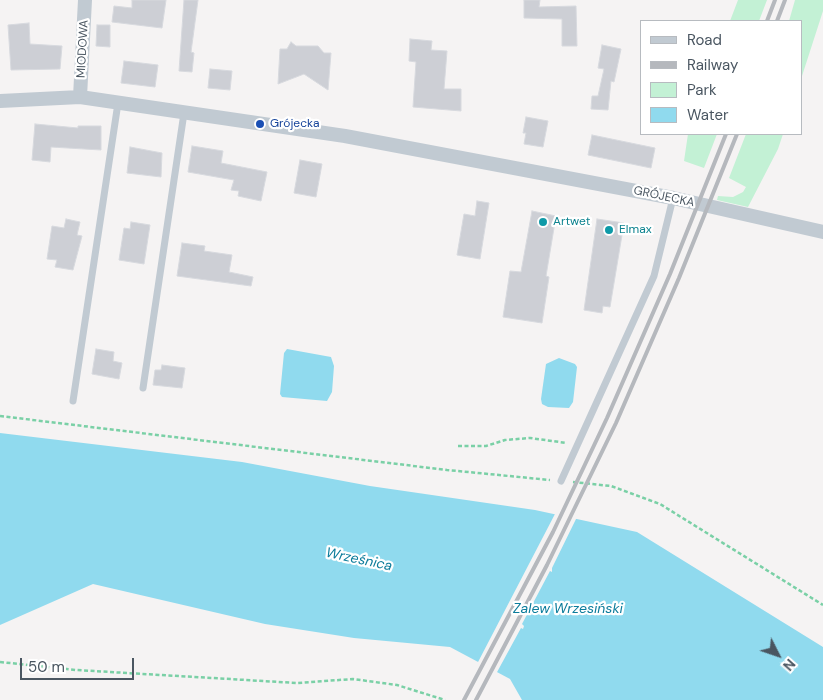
<!DOCTYPE html>
<meta charset="utf-8">
<style>
body{margin:0}
#map{position:relative;width:823px;height:700px;overflow:hidden;background:#f5f3f3;font-family:"DM Sans",sans-serif}
canvas{display:block}
.legend{position:absolute;left:640px;top:20px;width:162px;height:115px;box-sizing:border-box;background:#fff;border:1px solid #b7bbc0;margin:0;padding:6px 9px;list-style:none;font-size:15px;color:#4a5661}
.legend li{display:flex;align-items:center;gap:10px;height:25px}
.legend b{width:25px;border:1px solid #b7bbc0}
.north{position:absolute;left:753px;top:630px;width:50px;height:50px;-webkit-text-stroke:4px #fff;paint-order:stroke;rotate:131deg;font-size:14px;font-weight:700;line-height:20px;text-align:center;color:#4a5661}
.north::after{content:'';display:block;margin:auto;width:18px;height:22px;background:#4a5661;clip-path:polygon(50% 0,100% 100%,50% 72%,0 100%)}
.scale{position:absolute;left:20px;top:658px;width:114px;height:22px;box-sizing:border-box;border:2px solid #4a5661;border-top:0;padding-left:6px;font-size:15px;line-height:18px;white-space:nowrap;color:#4a5661;-webkit-text-stroke:4px #fff;paint-order:stroke}
</style>
<div id="map">
<canvas width="823" height="700"></canvas>
<ul class="legend">
<li><b style="height:6px;background:#c1cad2"></b>Road</li>
<li><b style="height:6px;background:#b5b8bd"></b>Railway</li>
<li><b style="height:14px;background:#c3f1d5"></b>Park</li>
<li><b style="height:14px;background:#90daee"></b>Water</li>
</ul>
<div class="north">N</div>
<div class="scale">50 m</div>
</div>
<script>
const g = document.querySelector('canvas').getContext('2d');
g.lineJoin = 'round';
function fillPath(path, color) { g.fillStyle = color; g.fill(path, 'evenodd'); }
const toPath = rows => new Path2D(rows.map(r => 'M' + r).join(''));
function stroke(path, color, width, dash) { g.strokeStyle = color; g.lineWidth = width; g.lineCap = dash ? 'butt' : 'round'; g.setLineDash(dash || []); g.stroke(path); }
function write(font, color, halo, rows, align = 'center') {
  g.font = font + ' "DM Sans",sans-serif'; g.lineWidth = 4.5; g.setLineDash([]); g.textBaseline = 'middle'; g.strokeStyle = halo; g.fillStyle = color; for (const [text, x, y, turn = 0] of rows) {
    g.save(); g.translate(x, y); g.rotate((+turn || 0) * Math.PI / 180); g.textAlign = isNaN(turn) ? turn : align; if (halo) g.strokeText(text, 0, 0); g.fillText(text, 0, 0); g.restore();
  }
}
const green = toPath([
 [738,0,767,0,759,21,730,21],
 [795,0,823,0,823,11,802,76,802,21,789,21],
 [688,134,717,134,704,168,684,161],
 [746,134,783,134,778,149,748,207,717,200,718,196,733,197,743,192,746,187,729,178]
]);
const water = toPath([
 [287,349,331,357,334,366,332,392,327,401,282,397,280,394,284,353],
 [559,358,575,364,577,367,573,402,569,408,548,407,542,404,541,399,546,364],
 [0,433,242,462,370,486,535,510,637,532,823,647,823,700,522,700,510,679,450,647,354,638,265,624,93,584,0,625]
]);
const pier = toPath([
 [556,512,577,517,552,568,552,572,550,571,522,624,524,626,523,629,521,628,496,674,477,664]
]);
const building = toPath([
 [132,0,166,0,162,28,112,22,114,6,132,8,132,0],
 [184,0,198,0,191,52,194,53,192,72,179,71,184,0],
 [524,0,540,0,539,7,576,6,577,46,562,46,562,19,524,18,524,0],
 [29,23,30,44,62,46,60,69,11,70,8,25,29,23],
 [97,25,110,25,110,47,96,46,97,25],
 [410,39,432,41,431,50,447,51,444,89,461,89,461,111,413,107,416,62,409,61,410,39],
 [291,42,296,46,318,46,324,53,331,53,328,90,304,74,278,84,280,49,287,49,291,42],
 [602,45,621,49,614,82,611,81,608,110,591,109,592,96,598,96,604,69,598,68,602,45],
 [124,61,158,65,155,87,121,83,124,61],
 [210,69,232,71,230,90,208,88,210,69],
 [526,117,548,121,543,147,524,144,526,133,523,133,526,117],
 [35,124,78,128,78,126,101,126,101,150,51,147,50,162,32,160,35,124],
 [592,135,655,148,651,168,588,155,592,135],
 [192,146,223,151,221,163,267,172,261,201,238,196,239,191,231,190,234,180,188,172,192,146],
 [130,147,162,153,161,177,127,173,130,147],
 [300,160,322,164,316,197,294,193,300,160],
 [477,201,489,203,480,259,457,255,464,214,475,216,477,201],
 [532,211,556,216,546,276,549,277,542,323,503,317,510,271,521,272,532,211],
 [66,219,80,222,77,235,82,236,73,270,55,267,57,260,47,259,52,226,64,228,66,219],
 [597,219,624,223,610,307,603,306,602,313,584,310,597,219],
 [131,222,150,225,144,264,119,260,124,228,130,229,131,222],
 [182,243,205,246,204,251,232,255,229,272,253,277,251,286,177,276,182,243],
 [96,349,114,352,113,361,122,363,119,379,92,374,96,349],
 [162,365,185,368,182,388,153,385,155,370,161,370,162,365]
]);
const path = toPath([
 [0,416,447,470,550,480],
 [458,446,486,446,505,440,530,438,567,443],
 [573,482,611,486,660,504,823,605],
 [0,662,76,670,297,683,353,679,397,685,445,700]
]);
const service = toPath([
 [143,388,184,113],
 [73,401,118,103],
 [561,481,654,276,673,198]
]);
const minor = toPath([
 [80,97,85,0],
 [0,101,80,97,345,136,673,198,823,232]
]);
const rail = toPath([
 [767,21,775,0],
 [777,21,785,0],
 [464,700,553,532,607,418,670,274,726,134],
 [476,700,547,565,616,423,679,278,737,134]
]);
const markers = [
 [260,124,5,"#1a4fb4"],
 [543,222,5,"#0f9aa8"],
 [609,230,5,"#0f9aa8"]
];
const streetNames = [
 ["MIODOWA",83,49,-87],
 ["GRÓJECKA",664,197,12]
];
const transitNames = [
 ["Grójecka",270,124]
];
const cultureNames = [
 ["Artwet",553,222],
 ["Elmax",619,230]
];
const waterNames = [
 ["Wrześnica",359,560,12],
 ["Zalew Wrzesiński",568,609]
];
fillPath(green, '#c3f1d5');
fillPath(water, '#90daee');
fillPath(pier, '#f5f3f3');
fillPath(building, '#cdcfd5');
stroke(building, '#d7d9de', 1);
stroke(path, '#7ad0a6', 2.5, [4, 2.5]);
stroke(service, '#c1cad2', 7);
stroke(minor, '#c1cad2', 14);
stroke(rail, '#b5b8bd', 4);
for (const [x, y, r, color] of markers) { const dot = new Path2D(); dot.arc(x, y, r, 0, 2 * Math.PI); g.fillStyle = color; g.fill(dot); stroke(dot, '#fff', 2); }
write('12px', '#4a5661', '#fff', streetNames);
write('12px', '#164399', '#fff', transitNames, 'left');
write('12px', '#0d838f', '#fff', cultureNames, 'left');
write('italic 14px', '#0c7c9b', '#fff', waterNames);
</script>
